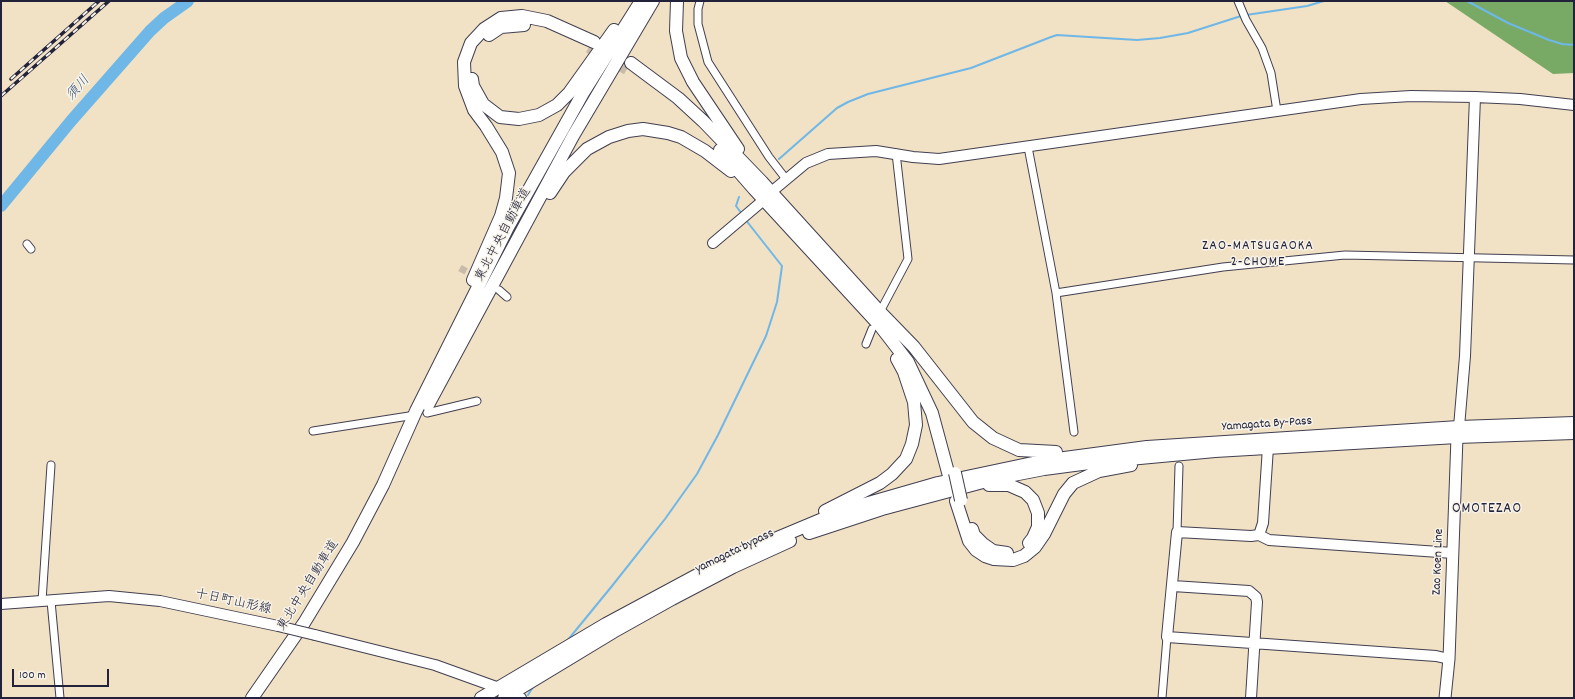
<!DOCTYPE html>
<meta charset="utf-8">
<style>
body{margin:0}
#map{position:relative;width:1575px;height:699px;overflow:hidden;background:#f1e1c5;font-family:Dekko,sans-serif}
canvas{display:block}
.frame{position:absolute;inset:0;border:2px solid #22223b;pointer-events:none}
.scale{position:absolute;left:12px;top:669px;width:97px;height:18px;box-sizing:border-box;border:2px solid #22223b;border-top:0;padding-left:5px;font-size:12px;line-height:14px;white-space:nowrap;color:#22223b;-webkit-text-stroke:3px #f7f3e8;paint-order:stroke}
</style>
<div id="map">
<canvas width="1575" height="699"></canvas>
<div class="frame"></div>
<div class="scale">100 m</div>
</div>
<script>
const g = document.querySelector('canvas').getContext('2d');
g.lineJoin = 'round';
function fillPath(path, color) { g.fillStyle = color; g.fill(path, 'evenodd'); }
const toPath = rows => new Path2D(rows.map(r => 'M' + r).join(''));
function stroke(path, color, width, dash) { g.strokeStyle = color; g.lineWidth = width; g.lineCap = dash ? 'butt' : 'round'; g.setLineDash(dash || []); g.stroke(path); }
function write(font, color, halo, rows, align = 'center') {
  g.font = font + ' Dekko,"Klee One",sans-serif'; g.lineWidth = 3; g.setLineDash([]); g.textBaseline = 'middle'; g.strokeStyle = halo; g.fillStyle = color; for (const [text, x, y, turn = 0] of rows) {
    g.save(); g.translate(x, y); g.rotate((+turn || 0) * Math.PI / 180); g.textAlign = isNaN(turn) ? turn : align; if (halo) g.strokeText(text, 0, 0); g.fillText(text, 0, 0); g.restore();
  }
}
const forest = toPath([
 [1445,1,1574,1,1574,73,1553,74]
]);
const stream = toPath([
 [1467,1,1508,23,1549,40,1562,44,1574,45],
 [1246,15,1307,6,1324,1],
 [779,159,837,108,848,102,868,94,971,68,1051,37,1057,35,1137,40,1160,38,1188,33,1241,16],
 [739,197,736,206,742,214],
 [567,641,612,586,665,519,697,474,718,435,766,336,777,302,782,266,745,219],
 [528,695,533,687]
]);
const river = toPath([
 [1,206,71,121,150,31,164,18,188,1]
]);
const streetTunnel = toPath([
 [460,268,476,277]
]);
const highwayTunnel = toPath([
 [589,47,627,69]
]);
const street = toPath([
 [700,1,698,9,698,24,708,62,769,157,786,179],
 [1238,1,1246,20,1262,48,1271,73,1277,111],
 [1028,147,1056,293,1074,432],
 [27,244,31,249],
 [499,290,507,297],
 [1056,293,1223,267,1345,255,1574,260],
 [882,308,908,259,896,153],
 [866,344,872,329],
 [427,413,477,401],
 [313,431,409,416],
 [1177,532,1179,466],
 [42,601,51,465],
 [51,601,60,698],
 [1162,698,1167,637]
]);
const secondary = toPath([
 [776,188,806,163,828,154,876,151,913,157,939,159,1361,99,1411,96,1475,97,1520,99,1574,105],
 [713,243,759,204],
 [1459,427,1465,356,1475,97],
 [1268,447,1263,523,1259,535,1251,536,1177,532,1167,637,1436,656,1449,659],
 [1259,535,1269,540,1453,553],
 [1173,586,1249,591,1256,597,1257,602,1251,698],
 [1,604,109,596,160,601,278,626],
 [315,635,435,665,499,688,510,694,521,698]
]);
const primary = toPath([
 [1445,698,1449,659,1457,437,1459,429]
]);
const highway = toPath([
 [677,1,676,31,681,58,693,82,738,149],
 [489,35,501,27,524,25],
 [631,63,678,98,703,121,762,182,880,312,914,347,973,422,993,438,1019,450,1056,452],
 [472,79,473,86,483,104,500,117,519,119,539,115,557,105,569,93,614,30],
 [720,150,754,189,881,327,908,362,932,413,949,476],
 [550,193,564,172,587,149,609,137,628,131,643,129,668,133,681,137,705,151,731,171],
 [473,280,501,216,506,198,509,173,502,152,486,126,474,110,465,86,464,62,471,43,484,29,501,18,522,16,547,21,594,42],
 [428,405,573,136,653,1],
 [989,485,1009,485,1018,489,1025,492,1033,500,1038,513,1038,527,1033,538,1029,543],
 [956,501,969,541,976,550,985,556,994,559,1013,560,1024,556,1035,547,1044,534,1064,494,1073,483,1099,471,1131,465],
 [825,511,880,483,892,474,906,459,912,444,916,425,914,402,904,372,897,359],
 [972,529,974,535,983,544,993,551,1007,553],
 [809,533,882,509,998,478,1044,469,1097,462,1215,451,1457,437,1574,433],
 [252,698,304,623,353,542,383,485,416,411,508,227,583,93,641,1],
 [481,698,606,624,727,559,837,513,858,506,938,483,1042,461,1147,447,1459,427,1574,423],
 [504,698,613,632,672,599,733,567,790,541]
]);
const rail = toPath([
 [11,79,99,1],
 [1,96,109,1]
]);
const secondaryBridge = toPath([
 [278,626,315,635]
]);
const highwayBridge = toPath([
 [955,473,961,500]
]);
const streetNames = [
 ["東北中央自動車道",504,235,-62],
 ["Yamagata By-Pass",1267,425,-4],
 ["yamagata bypass",735,552,-26],
 ["Zao Koen Line",1439,562,-88],
 ["東北中央自動車道",309,586,-58],
 ["十日町山形線",233,603,12]
];
const waterNames = [
 ["須川",79,89,-49]
];
const neighbourhoodNames = [
 ["ZAO-MATSUGAOKA",1258,247],
 ["2-CHOME",1258,263]
];
const quarterNames = [
 ["OMOTEZAO",1487,510]
];
fillPath(forest, '#79aa65');
stroke(stream, '#6fb7e7', 2);
stroke(river, '#6fb7e7', 12);
stroke(streetTunnel, '#c8bba9', 7, [7, 3.5]);
stroke(highwayTunnel, '#c8bba9', 12, [12, 6]);
stroke(street, '#413f50', 9);
stroke(secondary, '#413f50', 12);
stroke(primary, '#413f50', 13);
stroke(highway, '#413f50', 14);
stroke(street, '#fff', 7);
stroke(secondary, '#fff', 10);
stroke(primary, '#fff', 11);
stroke(highway, '#fff', 12);
stroke(rail, '#22223b', 3.5);
stroke(rail, '#f7f3e8', 2, [6]);
stroke(secondaryBridge, '#413f50', 12, []);
stroke(highwayBridge, '#413f50', 14, []);
stroke(secondaryBridge, '#fff', 10);
stroke(highwayBridge, '#fff', 12);
write('13px', '#22223b', '#f7f3e8', streetNames);
write('italic 14px', '#3d5677', '#f7f3e8', waterNames);
g.letterSpacing = '1px';
write('14px', '#22223b', '#f7f3e8', neighbourhoodNames);
g.letterSpacing = '0px';
g.letterSpacing = '1px';
write('15px', '#22223b', '#f7f3e8', quarterNames);
g.letterSpacing = '0px';
</script>
